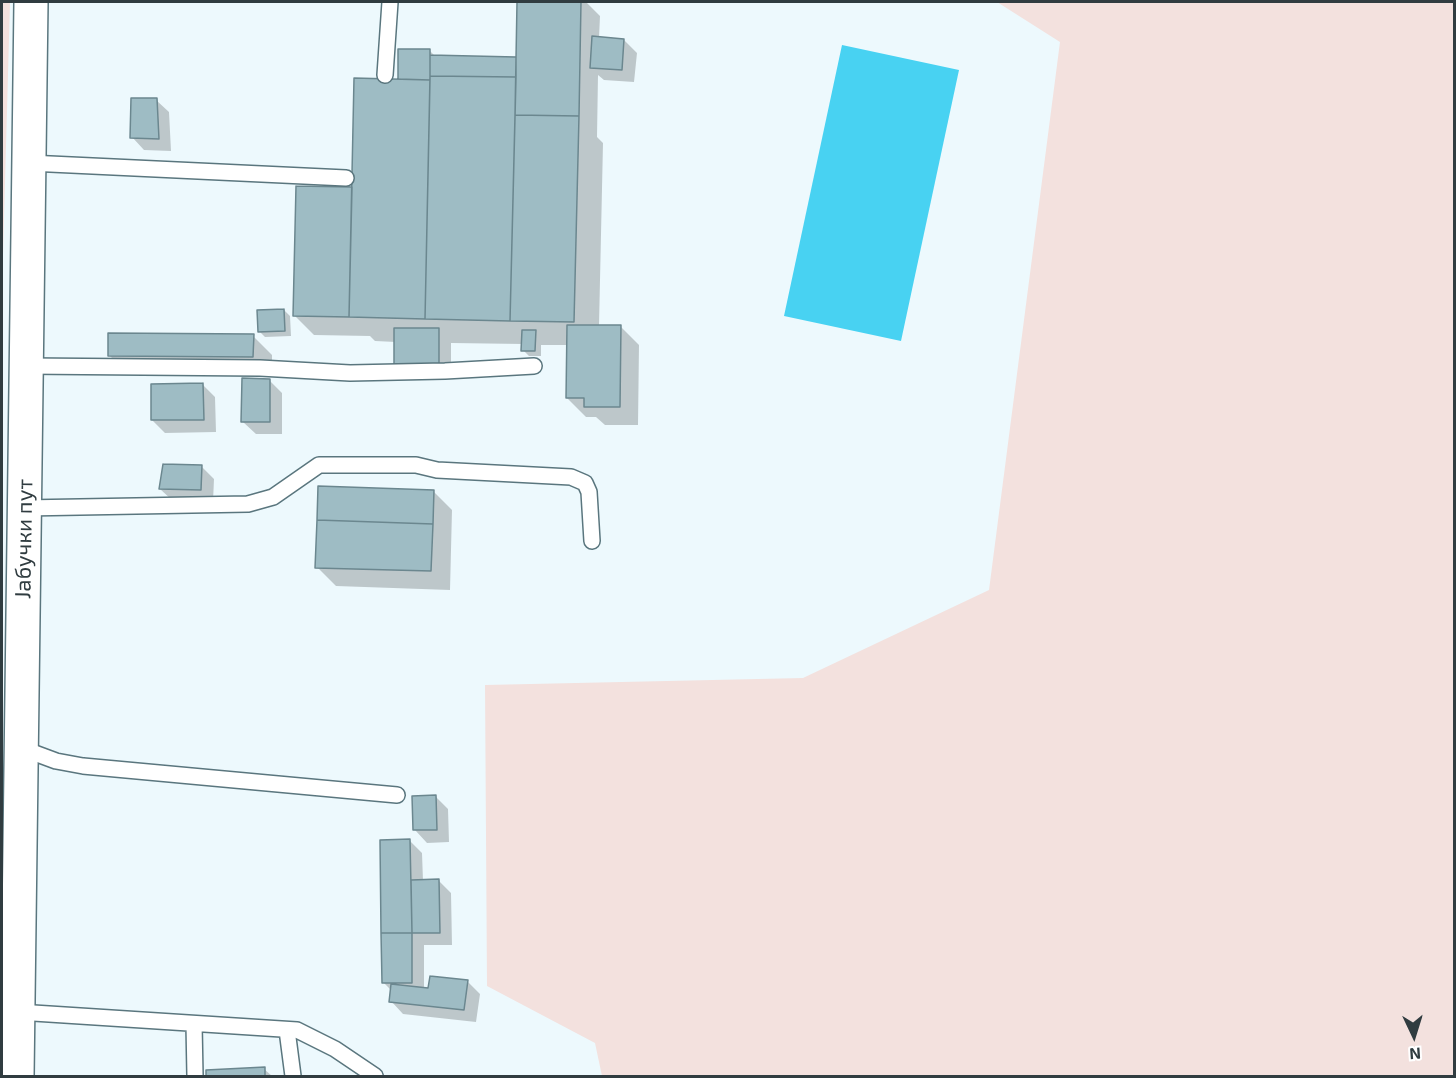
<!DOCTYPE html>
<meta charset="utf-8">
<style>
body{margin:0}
#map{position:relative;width:1456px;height:1078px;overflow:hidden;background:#edf9fd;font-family:"Exo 2",sans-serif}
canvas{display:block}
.frame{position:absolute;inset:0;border:3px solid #303c40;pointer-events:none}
.north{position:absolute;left:1384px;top:1006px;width:60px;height:60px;-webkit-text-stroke:4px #fff;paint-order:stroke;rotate:176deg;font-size:16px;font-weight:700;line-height:24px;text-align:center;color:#303c40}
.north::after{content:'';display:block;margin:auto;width:21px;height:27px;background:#303c40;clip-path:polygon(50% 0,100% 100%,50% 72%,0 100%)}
</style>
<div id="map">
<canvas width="1456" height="1078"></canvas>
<div class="frame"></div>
<div class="north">N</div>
</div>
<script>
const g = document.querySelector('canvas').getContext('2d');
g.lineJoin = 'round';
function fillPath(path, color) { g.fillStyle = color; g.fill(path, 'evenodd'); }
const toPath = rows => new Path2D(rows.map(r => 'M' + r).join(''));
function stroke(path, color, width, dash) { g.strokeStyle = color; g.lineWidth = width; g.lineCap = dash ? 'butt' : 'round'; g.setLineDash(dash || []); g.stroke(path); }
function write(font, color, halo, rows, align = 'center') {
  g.font = font + ' "Exo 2",sans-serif'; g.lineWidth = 4.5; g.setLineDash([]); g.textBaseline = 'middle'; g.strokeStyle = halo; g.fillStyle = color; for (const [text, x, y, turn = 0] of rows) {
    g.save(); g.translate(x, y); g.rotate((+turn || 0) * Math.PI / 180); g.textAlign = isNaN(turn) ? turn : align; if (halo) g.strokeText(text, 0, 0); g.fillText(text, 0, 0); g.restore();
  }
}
const green = toPath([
 [2,2,10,2,2,291],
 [997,2,1454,2,1454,1076,602,1076,595,1043,487,986,485,685,803,678,989,590,1060,42]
]);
const water = toPath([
 [842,45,959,70,901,341,784,316]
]);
const shadow = toPath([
 [519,2,586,2,600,16,599,38,624,40,637,53,634,82,604,80,598,75,597,137,603,143,599,326,620,326,639,345,638,425,605,425,596,417,586,417,567,398,568,345,541,345,541,356,529,356,523,350,523,344,451,343,451,377,396,342,375,341,370,336,314,335,295,316,401,81,399,79,430,51,436,57,518,59],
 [156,100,169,112,171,151,144,150,132,137],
 [284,310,290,316,291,336,265,337,259,331],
 [253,336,272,355,272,376,129,375,110,356],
 [269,380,282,393,282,434,256,434,243,422],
 [203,385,215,397,216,432,165,433,152,420],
 [201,466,214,479,213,502,173,501,160,489],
 [433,491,452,510,450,590,336,586,317,567],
 [435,796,448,809,449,842,427,843,415,830],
 [410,841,422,853,423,881,439,881,451,893,452,945,424,945,424,989,467,981,480,994,476,1022,403,1014,391,1001,392,991,383,982],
 [264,1069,272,1076,208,1076,208,1072]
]);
const building = toPath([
 [517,2,581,2,579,116,515,115,517,2],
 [592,36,624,39,622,70,590,68,592,36],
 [398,49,430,49,430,80,398,79,398,49],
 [430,55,516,57,516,77,430,76,430,55],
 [430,76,516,77,510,321,425,319,430,76],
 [354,78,430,80,425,319,349,317,354,78],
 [131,98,157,98,159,139,130,138,131,98],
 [515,115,579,116,574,322,510,321,515,115],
 [296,186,352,187,349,317,293,316,296,186],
 [284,309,285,331,258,332,257,310,284,309],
 [567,325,621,325,620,407,584,407,584,398,566,398,567,325],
 [394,328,439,328,439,365,394,365,394,328],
 [522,330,536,330,535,351,521,351,522,330],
 [108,333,254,334,253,357,108,356,108,333],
 [242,378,270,379,270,422,241,422,242,378],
 [203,383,204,420,151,420,151,384,203,383],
 [163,464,202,465,201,490,159,489,163,464],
 [318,486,434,490,433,524,317,520,318,486],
 [317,520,433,524,431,571,315,568,317,520],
 [436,795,437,830,413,830,412,796,436,795],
 [410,839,412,933,381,933,380,840,410,839],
 [439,879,440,933,412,933,411,880,439,879],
 [381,933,412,933,412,983,382,983,381,933],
 [430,976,468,980,464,1010,389,1002,391,984,428,988,430,976],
 [265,1067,265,1076,206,1076,206,1070,265,1067]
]);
const lane = toPath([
 [385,75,390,2],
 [29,163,346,178],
 [26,366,260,368,350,373,445,371,534,366],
 [24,508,248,504,273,497,319,465,416,465,437,470,571,477,585,483,589,492,592,541],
 [21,748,56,761,83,766,397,795],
 [18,1012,297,1030,335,1049,375,1076],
 [194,1024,195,1076],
 [287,1030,293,1076]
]);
const secondary = toPath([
 [17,1076,31,2]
]);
const streetNames = [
 ["Јабучки пут",24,539,-89]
];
fillPath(green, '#f3e1de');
fillPath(water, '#48d2f2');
fillPath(shadow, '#0003');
fillPath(building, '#9ebcc4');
stroke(building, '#6b878f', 1.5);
stroke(lane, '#5a767e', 18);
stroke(secondary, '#5a767e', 36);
stroke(lane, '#fff', 15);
stroke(secondary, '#fff', 33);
write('22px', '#303c40', '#fff', streetNames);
</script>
